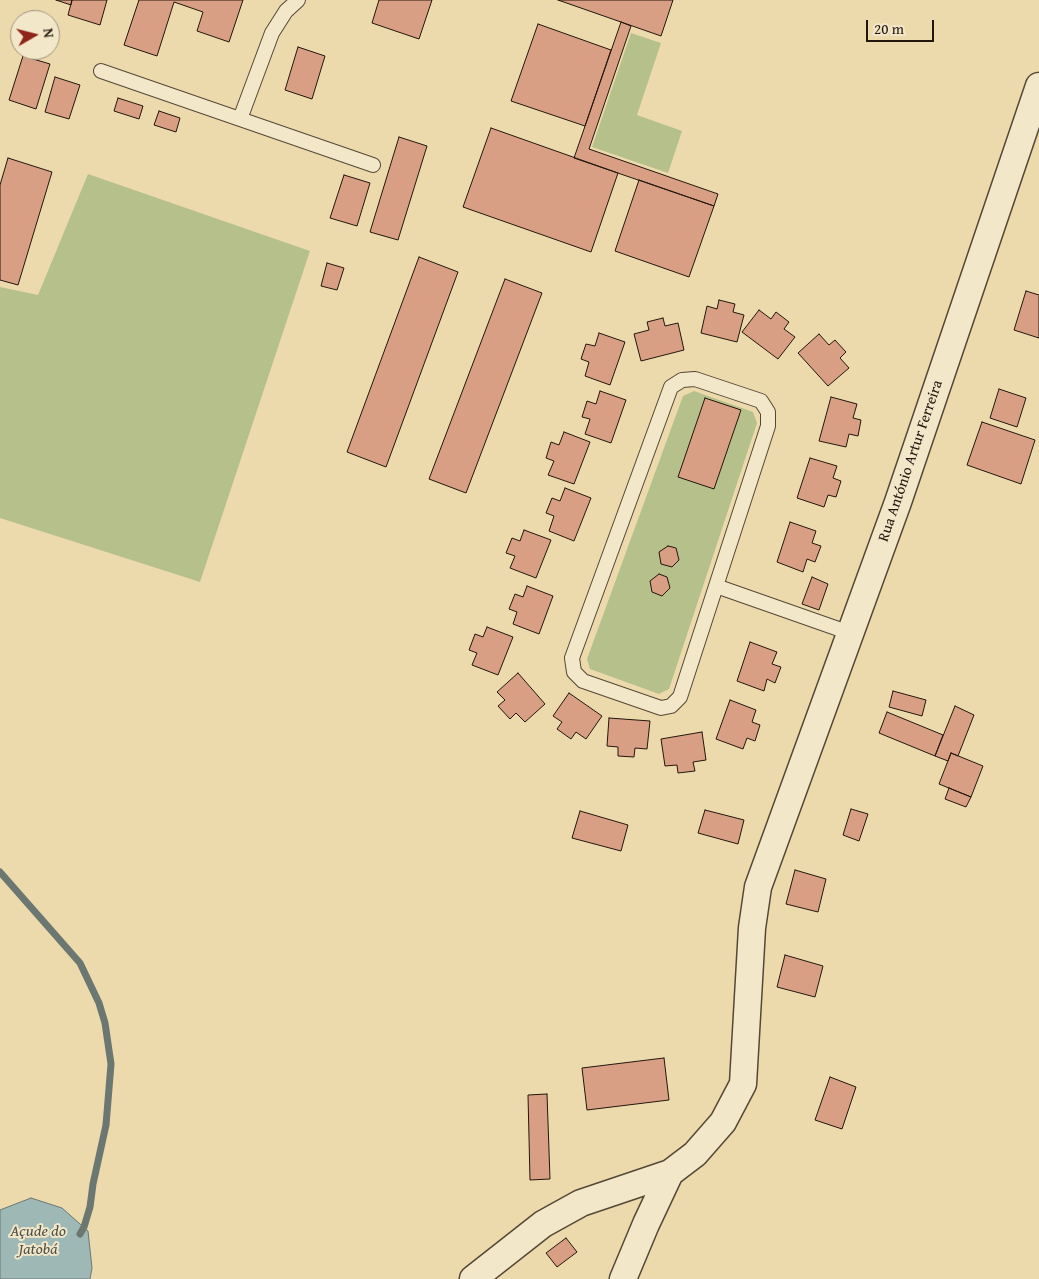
<!DOCTYPE html>
<meta charset="utf-8">
<style>
body{margin:0}
#map{position:relative;width:1039px;height:1279px;overflow:hidden;background:#ecdaad;font-family:"Gentium Book Plus",serif}
canvas{display:block}
.north{position:absolute;left:10px;top:10px;width:50px;height:50px;box-sizing:border-box;background:#f3e7ca;border:1px solid #9f937e;border-radius:50%;rotate:82deg;font-size:14px;font-weight:700;line-height:20px;text-align:center;color:#22160d}
.north::after{content:'';display:block;margin:auto;width:18px;height:22px;background:#8f2418;clip-path:polygon(50% 0,100% 100%,50% 72%,0 100%)}
.scale{position:absolute;left:866px;top:20px;width:68px;height:22px;box-sizing:border-box;border:2px solid #22160d;border-top:0;padding-left:6px;font-size:15px;line-height:18px;white-space:nowrap;color:#22160d;-webkit-text-stroke:4px #f3e7ca;paint-order:stroke}
</style>
<div id="map">
<canvas width="1039" height="1279"></canvas>
<div class="north">N</div>
<div class="scale">20 m</div>
</div>
<script>
const g = document.querySelector('canvas').getContext('2d');
g.lineJoin = 'round';
function fillPath(path, color) { g.fillStyle = color; g.fill(path, 'evenodd'); }
const toPath = rows => new Path2D(rows.map(r => 'M' + r).join(''));
function stroke(path, color, width, dash) { g.strokeStyle = color; g.lineWidth = width; g.lineCap = dash ? 'butt' : 'round'; g.setLineDash(dash || []); g.stroke(path); }
function write(font, color, halo, rows, align = 'center') {
  g.font = font + ' "Gentium Book Plus",serif'; g.lineWidth = 4; g.setLineDash([]); g.textBaseline = 'middle'; g.strokeStyle = halo; g.fillStyle = color; for (const [text, x, y, turn = 0] of rows) {
    g.save(); g.translate(x, y); g.rotate((+turn || 0) * Math.PI / 180); g.textAlign = isNaN(turn) ? turn : align; if (halo) g.strokeText(text, 0, 0); g.fillText(text, 0, 0); g.restore();
  }
}
const green = toPath([
 [631,33,661,43,637,115,682,131,668,173,592,147],
 [88,174,310,251,200,582,0,518,0,287,38,295],
 [694,391,753,412,757,423,669,689,659,694,590,669,587,659,683,396]
]);
const water = toPath([
 [31,1198,62,1208,88,1231,92,1268,90,1279,0,1279,0,1210,31,1198]
]);
const stream = toPath([
 [0,872,80,963,99,1003,105,1023,111,1064,106,1125,93,1184,90,1207,84,1227,80,1234]
]);
const building = toPath([
 [56,0,72,0,71,5,56,0],
 [72,0,107,0,100,25,68,15,72,0],
 [139,0,243,0,229,42,197,31,203,12,174,2,157,56,124,45,139,0],
 [379,0,432,0,419,39,372,23,379,0],
 [558,0,673,0,661,36,558,0],
 [621,22,631,26,589,149,718,194,714,206,574,158,621,22],
 [538,24,611,50,585,126,511,101,538,24],
 [298,47,325,56,312,99,285,90,298,47],
 [23,56,50,64,36,109,9,100,23,56],
 [55,77,80,85,69,119,45,112,55,77],
 [118,98,143,106,139,119,114,111,118,98],
 [159,111,180,118,176,132,154,125,159,111],
 [491,128,618,173,591,252,463,207,491,128],
 [399,137,427,146,398,240,370,232,399,137],
 [8,158,52,172,18,285,0,280,0,185,8,158],
 [344,175,370,183,357,226,330,218,344,175],
 [639,180,714,206,689,277,615,251,639,180],
 [419,257,458,272,386,467,347,452,419,257],
 [327,263,344,268,337,290,321,286,327,263],
 [505,279,542,293,466,493,429,479,505,279],
 [1026,291,1039,295,1039,338,1014,330,1026,291],
 [719,300,735,304,733,312,744,315,737,342,701,333,707,306,717,309,719,300],
 [759,310,771,319,776,312,789,322,784,329,795,337,778,359,742,332,759,310],
 [663,318,665,326,678,323,684,350,641,361,634,334,649,330,647,322,663,318],
 [599,333,625,342,610,385,585,376,589,362,581,359,586,344,595,346,599,333],
 [819,334,829,345,835,340,846,352,840,358,849,368,828,386,798,353,819,334],
 [999,389,1026,398,1017,427,990,418,999,389],
 [600,391,626,400,611,443,585,434,590,419,582,417,587,401,596,404,600,391],
 [831,397,857,404,853,418,861,420,858,436,849,434,846,447,819,441,831,397],
 [705,398,741,410,714,489,678,477,705,398],
 [982,422,1035,440,1021,484,967,465,982,422],
 [564,432,590,442,574,484,548,475,554,461,546,458,551,442,559,445,564,432],
 [810,458,837,466,833,478,841,481,836,497,828,495,824,507,797,498,810,458],
 [565,488,591,498,574,541,549,531,554,516,546,513,552,498,560,501,565,488],
 [790,522,816,531,812,543,821,546,815,562,807,559,803,572,777,562,790,522],
 [524,530,551,540,536,578,510,568,515,556,506,553,512,538,520,541,524,530],
 [668,546,676,548,679,560,672,567,661,564,659,552,668,546],
 [659,574,667,577,670,588,662,596,652,592,650,581,659,574],
 [812,577,828,584,819,610,802,604,812,577],
 [527,586,553,596,539,634,513,624,517,612,509,609,515,594,523,597,527,586],
 [487,627,513,637,498,675,472,665,477,653,469,650,475,634,483,637,487,627],
 [750,642,777,652,772,664,781,667,775,683,767,679,764,691,737,681,750,642],
 [518,673,545,704,525,722,516,713,510,719,498,706,505,700,497,692,518,673],
 [893,691,926,700,922,716,889,707,893,691],
 [569,693,602,716,586,739,576,732,571,739,557,729,562,722,553,716,569,693],
 [730,700,756,710,752,722,760,725,755,741,747,738,743,749,716,739,730,700],
 [955,706,974,715,958,756,951,753,948,761,935,756,955,706],
 [887,712,943,735,935,756,879,733,887,712],
 [609,718,650,721,647,749,635,748,634,757,618,756,618,747,607,746,609,718],
 [702,732,706,760,693,762,695,771,678,773,677,765,665,766,661,739,702,732],
 [951,753,983,766,971,797,939,784,951,753],
 [949,788,971,797,966,807,945,799,949,788],
 [851,809,868,814,859,841,843,835,851,809],
 [705,810,744,820,738,844,698,833,705,810],
 [580,811,628,825,621,851,572,838,580,811],
 [795,870,826,879,818,912,786,904,795,870],
 [785,955,823,966,815,997,777,987,785,955],
 [664,1058,669,1100,587,1110,582,1068,664,1058],
 [830,1077,856,1087,842,1129,815,1120,830,1077],
 [547,1094,550,1179,530,1180,528,1095,547,1094],
 [566,1238,577,1252,557,1267,546,1253,566,1238]
]);
const lane = toPath([
 [101,71,373,165],
 [240,119,272,33,286,11,298,0],
 [695,379,761,401,768,412,768,426,680,697,671,706,661,708,583,681,574,672,572,658,671,387,682,380,695,379],
 [716,586,850,633]
]);
const street = toPath([
 [473,1279,543,1224,581,1203,670,1173,695,1154,723,1122,743,1084,752,928,758,887,898,502,1039,86],
 [623,1279,646,1224,670,1173]
]);
const streetNames = [
 ["Rua António Artur Ferreira",911,461,-71]
];
const waterNames = [
 ["Açude do",38,1232],
 ["Jatobá",38,1250]
];
fillPath(green, '#b6c08b');
fillPath(water, '#9db8b5');
stroke(water, '#6c7772', 1);
stroke(stream, '#6c7772', 7);
fillPath(building, '#d99f84');
stroke(building, '#22160d', 1);
stroke(lane, '#544735', 16);
stroke(street, '#544735', 29);
stroke(lane, '#f3e7ca', 14);
stroke(street, '#f3e7ca', 26);
write('15px', '#22160d', '#f3e7ca', streetNames);
write('italic 16px', '#4d4f48', '#f3e7ca', waterNames);
</script>
